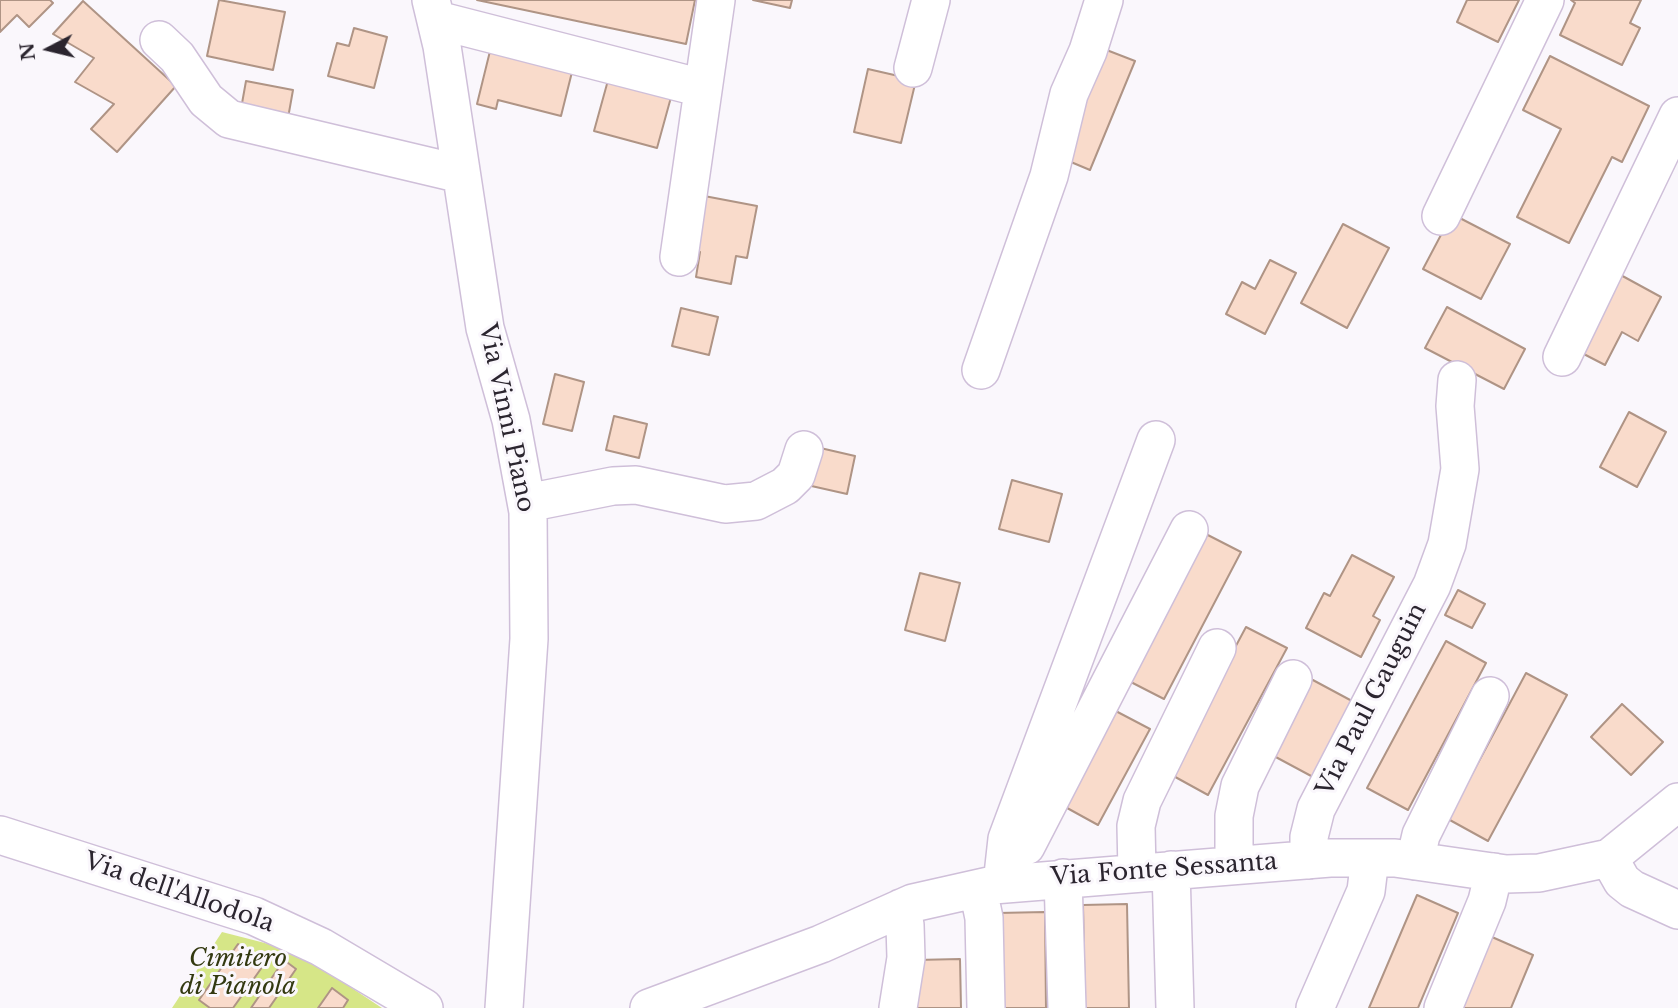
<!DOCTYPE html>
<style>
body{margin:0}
#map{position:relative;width:1678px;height:1008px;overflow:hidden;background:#faf7fc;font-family:"Libre Baskerville",serif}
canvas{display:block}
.north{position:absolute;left:14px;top:14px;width:70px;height:70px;-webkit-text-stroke:5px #faf7fc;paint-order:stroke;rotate:263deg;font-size:19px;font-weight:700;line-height:28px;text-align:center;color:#2b252f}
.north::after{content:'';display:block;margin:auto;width:24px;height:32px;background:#2b252f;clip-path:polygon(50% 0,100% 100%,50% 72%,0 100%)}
</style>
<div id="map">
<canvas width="1678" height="1008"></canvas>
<div class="north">N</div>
</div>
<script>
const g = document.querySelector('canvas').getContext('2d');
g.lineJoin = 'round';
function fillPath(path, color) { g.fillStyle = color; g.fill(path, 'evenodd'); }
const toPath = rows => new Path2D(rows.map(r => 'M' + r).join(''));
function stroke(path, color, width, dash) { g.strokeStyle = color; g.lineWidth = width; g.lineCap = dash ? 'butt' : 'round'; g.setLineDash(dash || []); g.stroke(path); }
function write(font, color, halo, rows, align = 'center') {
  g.font = font + ' "Libre Baskerville",serif'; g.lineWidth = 6; g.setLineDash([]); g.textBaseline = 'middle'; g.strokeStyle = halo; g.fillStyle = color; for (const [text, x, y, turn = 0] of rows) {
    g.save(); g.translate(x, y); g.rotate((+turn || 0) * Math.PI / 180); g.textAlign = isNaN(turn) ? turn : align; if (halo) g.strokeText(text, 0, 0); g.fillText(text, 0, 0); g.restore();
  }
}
const green = toPath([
 [222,932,296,951,382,1008,172,1008]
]);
const building = toPath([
 [0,0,50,0,53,3,29,27,17,15,0,32,0,0],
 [219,0,285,12,273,70,207,56,219,0],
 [477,0,695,0,686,44,477,0],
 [753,0,792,0,790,8,753,0],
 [1467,0,1519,0,1498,42,1457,22,1467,0],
 [1641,0,1630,23,1640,28,1622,65,1560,35,1575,3,1571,0,1641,0],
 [83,1,176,86,117,152,91,129,114,104,75,82,94,58,53,34,83,1],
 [354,28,387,37,374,88,328,76,337,43,349,46,354,28],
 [492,43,574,64,561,116,498,100,496,109,477,104,492,43],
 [1104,49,1135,61,1090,170,1059,157,1104,49],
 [1550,56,1649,106,1622,162,1612,157,1569,243,1517,217,1561,129,1523,110,1550,56],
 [868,69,916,80,901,143,854,132,868,69],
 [610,73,673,90,657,148,594,131,610,73],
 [246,81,293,90,288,118,241,109,246,81],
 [699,195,757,206,747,258,736,256,731,284,696,277,700,252,689,249,699,195],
 [1452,214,1510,244,1481,299,1423,269,1452,214],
 [1343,224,1389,248,1347,328,1301,303,1343,224],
 [1270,260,1296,273,1265,334,1226,314,1242,282,1255,289,1270,260],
 [1617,273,1661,297,1638,341,1622,332,1605,365,1576,350,1617,273],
 [1447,307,1525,349,1504,389,1425,348,1447,307],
 [681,308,718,317,709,355,672,346,681,308],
 [555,374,584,382,572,431,543,424,555,374],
 [1629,412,1666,432,1637,487,1600,467,1629,412],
 [614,416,647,424,639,458,606,450,614,416],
 [816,447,855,456,847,494,807,485,816,447],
 [1012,480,1062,494,1049,542,999,529,1012,480],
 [1200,531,1241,552,1164,699,1123,678,1200,531],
 [1352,555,1394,577,1373,616,1380,620,1361,657,1306,628,1324,593,1330,596,1352,555],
 [920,573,960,583,945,641,905,630,920,573],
 [1458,590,1485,604,1472,628,1445,615,1458,590],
 [1246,627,1287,648,1208,795,1168,773,1246,627],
 [1446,641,1486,663,1408,810,1367,788,1446,641],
 [1526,673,1567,695,1488,841,1448,819,1526,673],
 [1311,679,1352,701,1313,777,1272,755,1311,679],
 [1622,704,1663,742,1631,775,1591,737,1622,704],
 [1110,708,1150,729,1098,825,1058,803,1110,708],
 [1417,895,1458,913,1418,1008,1369,1008,1417,895],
 [1127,904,1129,1008,1085,1008,1083,905,1127,904],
 [1045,912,1046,1008,999,1008,998,913,1045,912],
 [1492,937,1533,955,1511,1008,1461,1008,1492,937],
 [238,944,265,963,233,1008,210,1008,199,1000,238,944],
 [960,959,961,1008,917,1008,916,960,960,959],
 [284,960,296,969,269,1008,251,1008,284,960],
 [332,988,348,1000,343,1008,318,1008,332,988]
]);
const minor = toPath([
 [431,0,442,46,485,328,511,420,528,512,529,639,504,1008],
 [437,20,690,85],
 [159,40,177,57,206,100,229,119,461,174],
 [913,68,931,0],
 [1441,216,1545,0],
 [679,257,716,0],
 [1562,357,1678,116],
 [981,370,1049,176,1069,94,1088,51,1104,0],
 [527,503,613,486,636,485,725,504,756,501,785,486,796,475,804,450],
 [0,835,254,916,321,947,424,1008],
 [1026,846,1189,530],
 [1609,858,1622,881,1632,889,1678,910],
 [1309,860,1309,837,1316,809,1432,585,1447,544,1460,469,1455,406,1457,380],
 [1415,861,1421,835,1490,696],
 [1234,865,1234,816,1240,786,1293,679],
 [1171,870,1175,1008],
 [1137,872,1136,826,1142,801,1217,648],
 [1063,878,1067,1008],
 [1002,884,1007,839,1156,440],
 [978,889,984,918,986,1008],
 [649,1008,821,944,913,903,993,885,1330,858,1395,858,1506,874,1539,873,1609,858,1678,802],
 [898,1008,906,958,905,925,901,908],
 [1315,1008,1366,891,1370,858],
 [1443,1008,1487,901,1494,872]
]);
const streetNames = [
 ["Via Vinni Piano",506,418,78],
 ["Via Paul Gauguin",1372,700,-63],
 ["Via Fonte Sessanta",1164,870,-4],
 ["Via dell'Allodola",179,893,19]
];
const parkNames = [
 ["Cimitero",238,959],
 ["di Pianola",238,987]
];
fillPath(green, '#d6e687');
fillPath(building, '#f9dbcb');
stroke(building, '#af9485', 2);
stroke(minor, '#cfbfd9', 40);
stroke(minor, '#fff', 37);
write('24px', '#2b252f', '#faf7fc', streetNames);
write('italic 24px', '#333910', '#faf7fc', parkNames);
</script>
